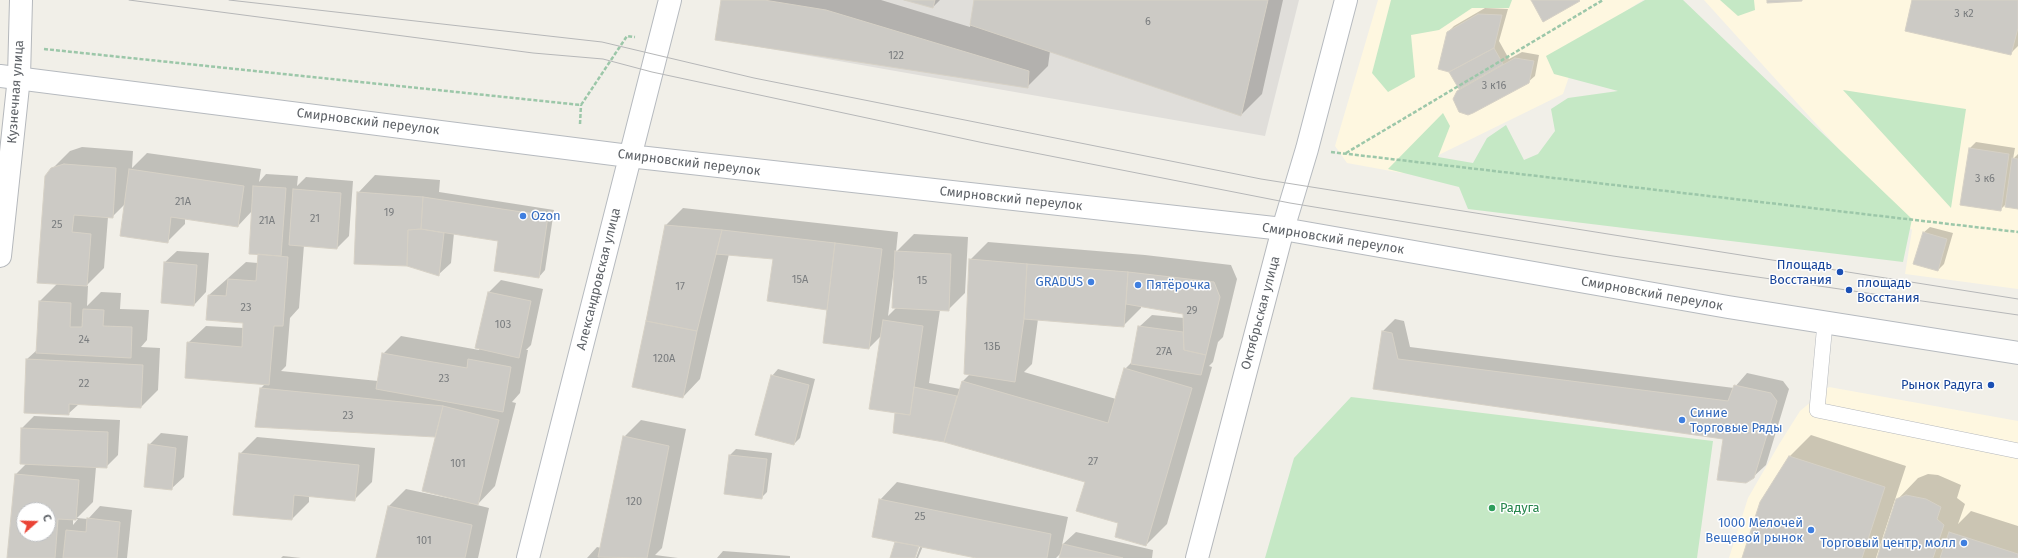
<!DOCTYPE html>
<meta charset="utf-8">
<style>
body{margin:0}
#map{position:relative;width:2018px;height:558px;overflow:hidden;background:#f1efe8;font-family:"Fira Sans",sans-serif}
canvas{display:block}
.north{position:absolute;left:16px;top:502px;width:40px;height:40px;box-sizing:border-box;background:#fff;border:1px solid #bfc1c3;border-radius:50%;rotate:70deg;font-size:11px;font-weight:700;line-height:16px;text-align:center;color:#5f6368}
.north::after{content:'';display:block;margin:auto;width:14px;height:18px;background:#ea4335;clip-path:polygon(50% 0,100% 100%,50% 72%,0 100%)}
</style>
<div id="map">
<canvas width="2018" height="558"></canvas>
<div class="north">С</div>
</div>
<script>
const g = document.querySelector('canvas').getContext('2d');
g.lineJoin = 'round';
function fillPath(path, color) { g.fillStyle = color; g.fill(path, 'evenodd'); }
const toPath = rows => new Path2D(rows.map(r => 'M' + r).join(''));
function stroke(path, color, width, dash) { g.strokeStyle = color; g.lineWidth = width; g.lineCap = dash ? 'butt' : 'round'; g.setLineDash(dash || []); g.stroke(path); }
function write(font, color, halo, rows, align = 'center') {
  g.font = font + ' "Fira Sans",sans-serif'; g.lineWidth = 3; g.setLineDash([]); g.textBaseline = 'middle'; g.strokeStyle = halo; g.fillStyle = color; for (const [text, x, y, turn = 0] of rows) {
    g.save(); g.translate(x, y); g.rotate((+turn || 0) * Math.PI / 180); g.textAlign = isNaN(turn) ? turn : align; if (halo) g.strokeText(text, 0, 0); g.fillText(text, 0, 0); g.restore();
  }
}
const commercial = toPath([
 [1378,0,1643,0,1582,39,1563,94,1402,173,1347,163,1335,146],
 [1704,0,2018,0,2018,289,1905,274,1912,230],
 [1829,387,2018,421,2018,558,1729,558,1748,498,1778,446,1800,411]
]);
const industrial = toPath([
 [733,0,1299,0,1265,136,725,41]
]);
const green = toPath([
 [1391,0,1512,0,1509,8,1472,8,1439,30,1411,35,1415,77,1388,92,1372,73],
 [1645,0,1683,0,1912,219,1903,262,1468,209,1459,187,1388,169,1443,113,1450,126,1438,157,1473,163,1487,138,1506,125,1524,160,1538,154,1555,131,1551,109,1568,98,1618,91,1554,74,1546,56],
 [1720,0,1754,0,1755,10,1738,16],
 [1843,90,1966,109,1951,208],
 [1351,397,1713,441,1697,558,1265,558,1294,458]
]);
const shadow = toPath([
 [722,0,881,0,970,27,975,0,1283,0,1262,94,1241,115,1050,51,1048,66,1027,87],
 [908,0,940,0,933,7],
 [1913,0,2018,0,2018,46,2010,54],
 [1485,8,1508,9,1499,41,1509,59,1522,52,1539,55,1535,76,1528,82,1460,111,1455,104,1455,95,1460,89,1450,72,1448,32,1454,26],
 [1976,142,2015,148,2013,159,2018,154,2018,208,2006,204,2000,210,1970,148],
 [82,147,133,151,132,168,147,153,261,169,259,182,266,174,298,176,297,186,306,177,353,181,349,236,337,248,304,245,299,308,290,318,286,366,281,371,378,381,383,354,401,336,479,350,480,348,489,292,501,280,543,289,531,345,526,350,528,350,520,393,512,402,516,403,495,486,477,505,489,508,478,558,377,558,389,506,406,489,457,500,436,436,256,426,261,388,266,383,188,343,206,326,244,328,245,322,209,295,246,262,258,263,259,254,252,211,238,226,185,218,185,224,167,242,125,204,112,217,108,217,104,268,86,286,88,286,87,306,101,292,121,293,120,309,149,310,147,340,141,347,160,348,158,390,141,407,79,404,68,414,25,412,27,359,37,350,40,301,58,283,52,169,70,151],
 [375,175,440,180,439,192,554,210,545,270,539,277,499,240,454,233,451,263,438,275,407,265,358,193],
 [683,208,898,232,896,252,914,234,968,237,965,293,948,310,940,310,929,383,960,389,962,382,970,374,970,260,988,242,1145,255,1231,265,1237,279,1223,337,1218,342,1213,362,1209,366,1212,367,1167,524,1146,545,1119,523,1086,481,947,438,944,441,896,413,897,412,881,336,869,348,774,258,729,254,700,379,683,397,633,386,666,225],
 [894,269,895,269,896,308,888,316],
 [1141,306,1184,313,1184,318,1152,315,1139,327,1133,361,1125,369,1116,399,1024,372,1032,364,1038,319,1123,326,1141,308],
 [1930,227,1953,233,1944,264,1938,270,1923,233],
 [177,251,209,253,206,292,194,305,164,263],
 [1395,319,1404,321,1410,347,1734,388,1747,373,1783,381,1789,389,1766,465,1753,477,1725,439,1374,388,1382,332],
 [778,369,815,379,800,438,794,444,772,376],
 [34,416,120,420,118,455,106,467,96,467,93,502,77,518,88,519,100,506,132,510,127,558,8,558,16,474,27,463,22,428],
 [24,510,48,510,48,534,24,534],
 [73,519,78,519,73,525],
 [641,420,686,429,662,548,655,555,678,558,587,558,597,547,601,548,624,437],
 [161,433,188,436,184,477,171,489,149,445],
 [1811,435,1906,466,1876,558,1743,558,1790,456],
 [257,437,375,448,372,482,355,499,309,495,309,502,292,519,240,454],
 [736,449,772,453,767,492,761,498,730,455],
 [1928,474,1938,475,1961,485,1957,498,1965,504,1958,524,1971,511,2018,526,2018,558,1878,558,1897,500,1918,478],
 [897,482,1068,517,1062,545,1076,532,1153,550,1152,558,1060,558,1061,553,1056,558,981,558,923,546,918,558,916,558,922,542,920,541,914,558,891,558,897,541,880,500],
 [723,551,790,556,790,558,717,558],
 [283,556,301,558,281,558]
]);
const building = toPath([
 [721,0,764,0,826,10,1029,71,1028,88,715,40,721,0],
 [904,0,935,0,933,8,904,0],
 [974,0,1268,0,1241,116,970,25,974,0],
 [1531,0,1579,0,1580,1,1543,22,1531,0],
 [1767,0,1802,0,1802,1,1767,3,1767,0],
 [1912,0,2018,0,2018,28,2011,55,1905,31,1912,0],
 [1478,14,1502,15,1494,48,1449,72,1438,69,1447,32,1478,14],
 [1494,48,1503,64,1459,89,1449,72,1494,48],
 [1515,58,1534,61,1529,83,1473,113,1468,115,1459,112,1453,99,1457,91,1515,58],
 [1969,148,2009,154,2001,211,1960,205,1969,148],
 [2012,158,2018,159,2018,209,2005,207,2012,158],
 [64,164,116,168,113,218,74,215,72,232,91,234,87,286,37,283,45,176,51,168,64,164],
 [129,169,244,186,238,227,171,217,168,243,120,236,129,169],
 [253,186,286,188,281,256,249,254,253,186],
 [293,189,341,193,337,249,289,245,293,189],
 [357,192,423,197,421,229,408,230,407,266,354,264,357,192],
 [423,197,548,216,539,278,494,271,498,241,421,229,423,197],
 [665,225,722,230,697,331,646,321,665,225],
 [421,229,444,233,439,276,407,266,408,230,421,229],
 [722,230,835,243,827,310,767,301,773,259,716,254,722,230],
 [1923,232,1947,239,1938,271,1913,264,1923,232],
 [835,243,882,249,869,349,823,343,835,243],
 [895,251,951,254,949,311,892,308,895,251],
 [258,254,288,257,283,326,274,326,269,385,185,378,187,342,242,347,243,323,206,320,208,295,226,296,228,279,256,281,258,254],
 [969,259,1027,264,1024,319,1015,382,964,374,969,259],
 [164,262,197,265,194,306,161,303,164,262],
 [1027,264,1128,272,1124,327,1024,319,1027,264],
 [1128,272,1214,282,1220,297,1206,355,1184,350,1183,314,1126,304,1128,272],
 [488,292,531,301,519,358,475,348,488,292],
 [39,301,71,303,70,327,82,327,83,309,104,310,103,326,132,327,131,358,36,353,39,301],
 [883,320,923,326,910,415,869,409,883,320],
 [646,321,697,331,683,398,632,387,646,321],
 [1138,326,1183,332,1184,350,1206,355,1201,375,1131,364,1138,326],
 [1382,331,1392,333,1398,359,1728,401,1734,385,1771,393,1777,401,1754,478,1746,483,1717,480,1723,439,1373,389,1382,331],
 [382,353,467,368,468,359,511,367,503,412,376,389,382,353],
 [26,359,143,365,141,408,69,404,69,415,24,413,26,359],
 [1124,368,1192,388,1146,546,1115,537,1118,523,1076,511,1085,482,944,442,962,381,1108,423,1124,368],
 [771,375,809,385,794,445,755,435,771,375],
 [914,387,957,396,944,442,893,433,895,413,910,415,914,387],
 [260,388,443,406,435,437,255,427,260,388],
 [443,406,499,420,478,505,422,491,443,406],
 [21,428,108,432,107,468,20,464,21,428],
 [623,436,669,446,647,558,598,557,623,436],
 [148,444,176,448,172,490,144,487,148,444],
 [239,453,359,465,355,501,294,495,292,520,233,515,239,453],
 [729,455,767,459,762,499,724,494,729,455],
 [1789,456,1885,487,1862,558,1742,558,1760,502,1789,456],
 [15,474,79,480,76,520,58,519,55,558,7,558,15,474],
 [24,510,48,510,48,534,24,534,24,510],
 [1906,495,1926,499,1941,507,1937,519,1944,525,1933,558,1877,558,1896,499,1906,495],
 [879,499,1051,534,1047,558,976,558,872,537,879,499],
 [388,506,472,525,465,558,376,558,388,506],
 [87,518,120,522,117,558,63,558,66,530,86,532,87,518],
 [1949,532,2018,554,2018,558,1940,558,1949,532],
 [895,542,919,546,915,558,890,558,895,542],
 [1063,544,1123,558,1059,558,1063,544]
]);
const path = toPath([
 [44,49,581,105,627,36,635,37],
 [580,124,581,105],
 [1331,152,2018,232],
 [1346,153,1603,0]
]);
const service = toPath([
 [1825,323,1817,410,2018,451]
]);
const minor = toPath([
 [0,256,19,77,21,0]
]);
const tertiary = toPath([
 [1197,558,1283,229]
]);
const secondary = toPath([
 [0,76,629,156,1283,229,1728,307,2018,353],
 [1283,229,1307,149,1346,0],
 [528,558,670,0]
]);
const tram = toPath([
 [129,0,533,53,603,59,652,72,984,143,1290,203,1613,256,2018,315],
 [229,0,602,42,754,78,1261,179,2018,299]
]);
const markers = [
 [523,216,4,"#3f7fe0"],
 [1840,272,4,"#1a4fb4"],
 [1091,282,4,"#3f7fe0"],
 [1138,285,4,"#3f7fe0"],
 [1849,290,4,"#1a4fb4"],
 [1991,385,4,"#1a4fb4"],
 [1682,420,4,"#3f7fe0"],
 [1492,508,4,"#2e9e5b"],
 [1811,530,4,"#3f7fe0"],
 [1964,543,4,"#3f7fe0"]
];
const numberNames = [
 ["3 к2",1964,14],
 ["6",1148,22],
 ["122",896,56],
 ["3 к16",1494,86],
 ["3 к6",1985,179],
 ["21А",183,202],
 ["19",389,213],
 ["21",315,219],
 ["21А",267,221],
 ["25",57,225],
 ["15А",800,280],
 ["15",922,281],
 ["17",680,287],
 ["23",246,308],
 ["29",1192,311],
 ["103",503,325],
 ["24",84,340],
 ["13Б",992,347],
 ["27А",1164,352],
 ["120А",664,359],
 ["23",444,379],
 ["22",84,384],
 ["23",348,416],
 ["27",1093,462],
 ["101",458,464],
 ["120",634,502],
 ["25",920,517],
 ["101",424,541]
];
const streetNames = [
 ["Кузнечная улица",16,92,-86],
 ["Смирновский переулок",368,122,7],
 ["Смирновский переулок",689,163,7],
 ["Смирновский переулок",1011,199,6],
 ["Смирновский переулок",1333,239,9],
 ["Александровская улица",599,279,-76],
 ["Смирновский переулок",1652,294,10],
 ["Октябрьская улица",1261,313,-75]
];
const shopNames = [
 ["Ozon",531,216],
 ["GRADUS",1083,282,"right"],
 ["Пятёрочка",1146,285],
 ["Синие",1690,413],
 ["Торговые Ряды",1690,428],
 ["1000 Мелочей",1803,523,"right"],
 ["Вещевой рынок",1803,538,"right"],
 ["Торговый центр, молл",1956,543,"right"]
];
const transitNames = [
 ["Площадь",1832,265],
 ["Восстания",1832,280],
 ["площадь",1857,283,"left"],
 ["Восстания",1857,298,"left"],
 ["Рынок Радуга",1983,385]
];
const leisureNames = [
 ["Радуга",1500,508]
];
fillPath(commercial, '#fef7e0');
fillPath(industrial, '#e0deda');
fillPath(green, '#c5e8c5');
fillPath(shadow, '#0003');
fillPath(building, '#cccac5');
stroke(building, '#d6d1c6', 1);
stroke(service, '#b5b8bc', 16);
stroke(minor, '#b5b8bc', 24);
stroke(tertiary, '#b5b8bc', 24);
stroke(secondary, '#b6babf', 24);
stroke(path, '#9cc7a9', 2.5, [4, 2]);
stroke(service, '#fff', 15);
stroke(minor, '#fff', 22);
stroke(tertiary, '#fff', 22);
stroke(secondary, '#fff', 22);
stroke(tram, '#b6b7b8', 1);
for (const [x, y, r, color] of markers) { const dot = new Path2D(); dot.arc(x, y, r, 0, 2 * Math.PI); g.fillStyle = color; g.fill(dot); stroke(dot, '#fff', 1.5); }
write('11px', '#7a7d7f', null, numberNames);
write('13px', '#5f6368', '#fff', streetNames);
write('13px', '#366cbe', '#fff', shopNames, 'left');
write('13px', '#164399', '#fff', transitNames, 'right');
write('13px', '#27864d', '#fff', leisureNames, 'left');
</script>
